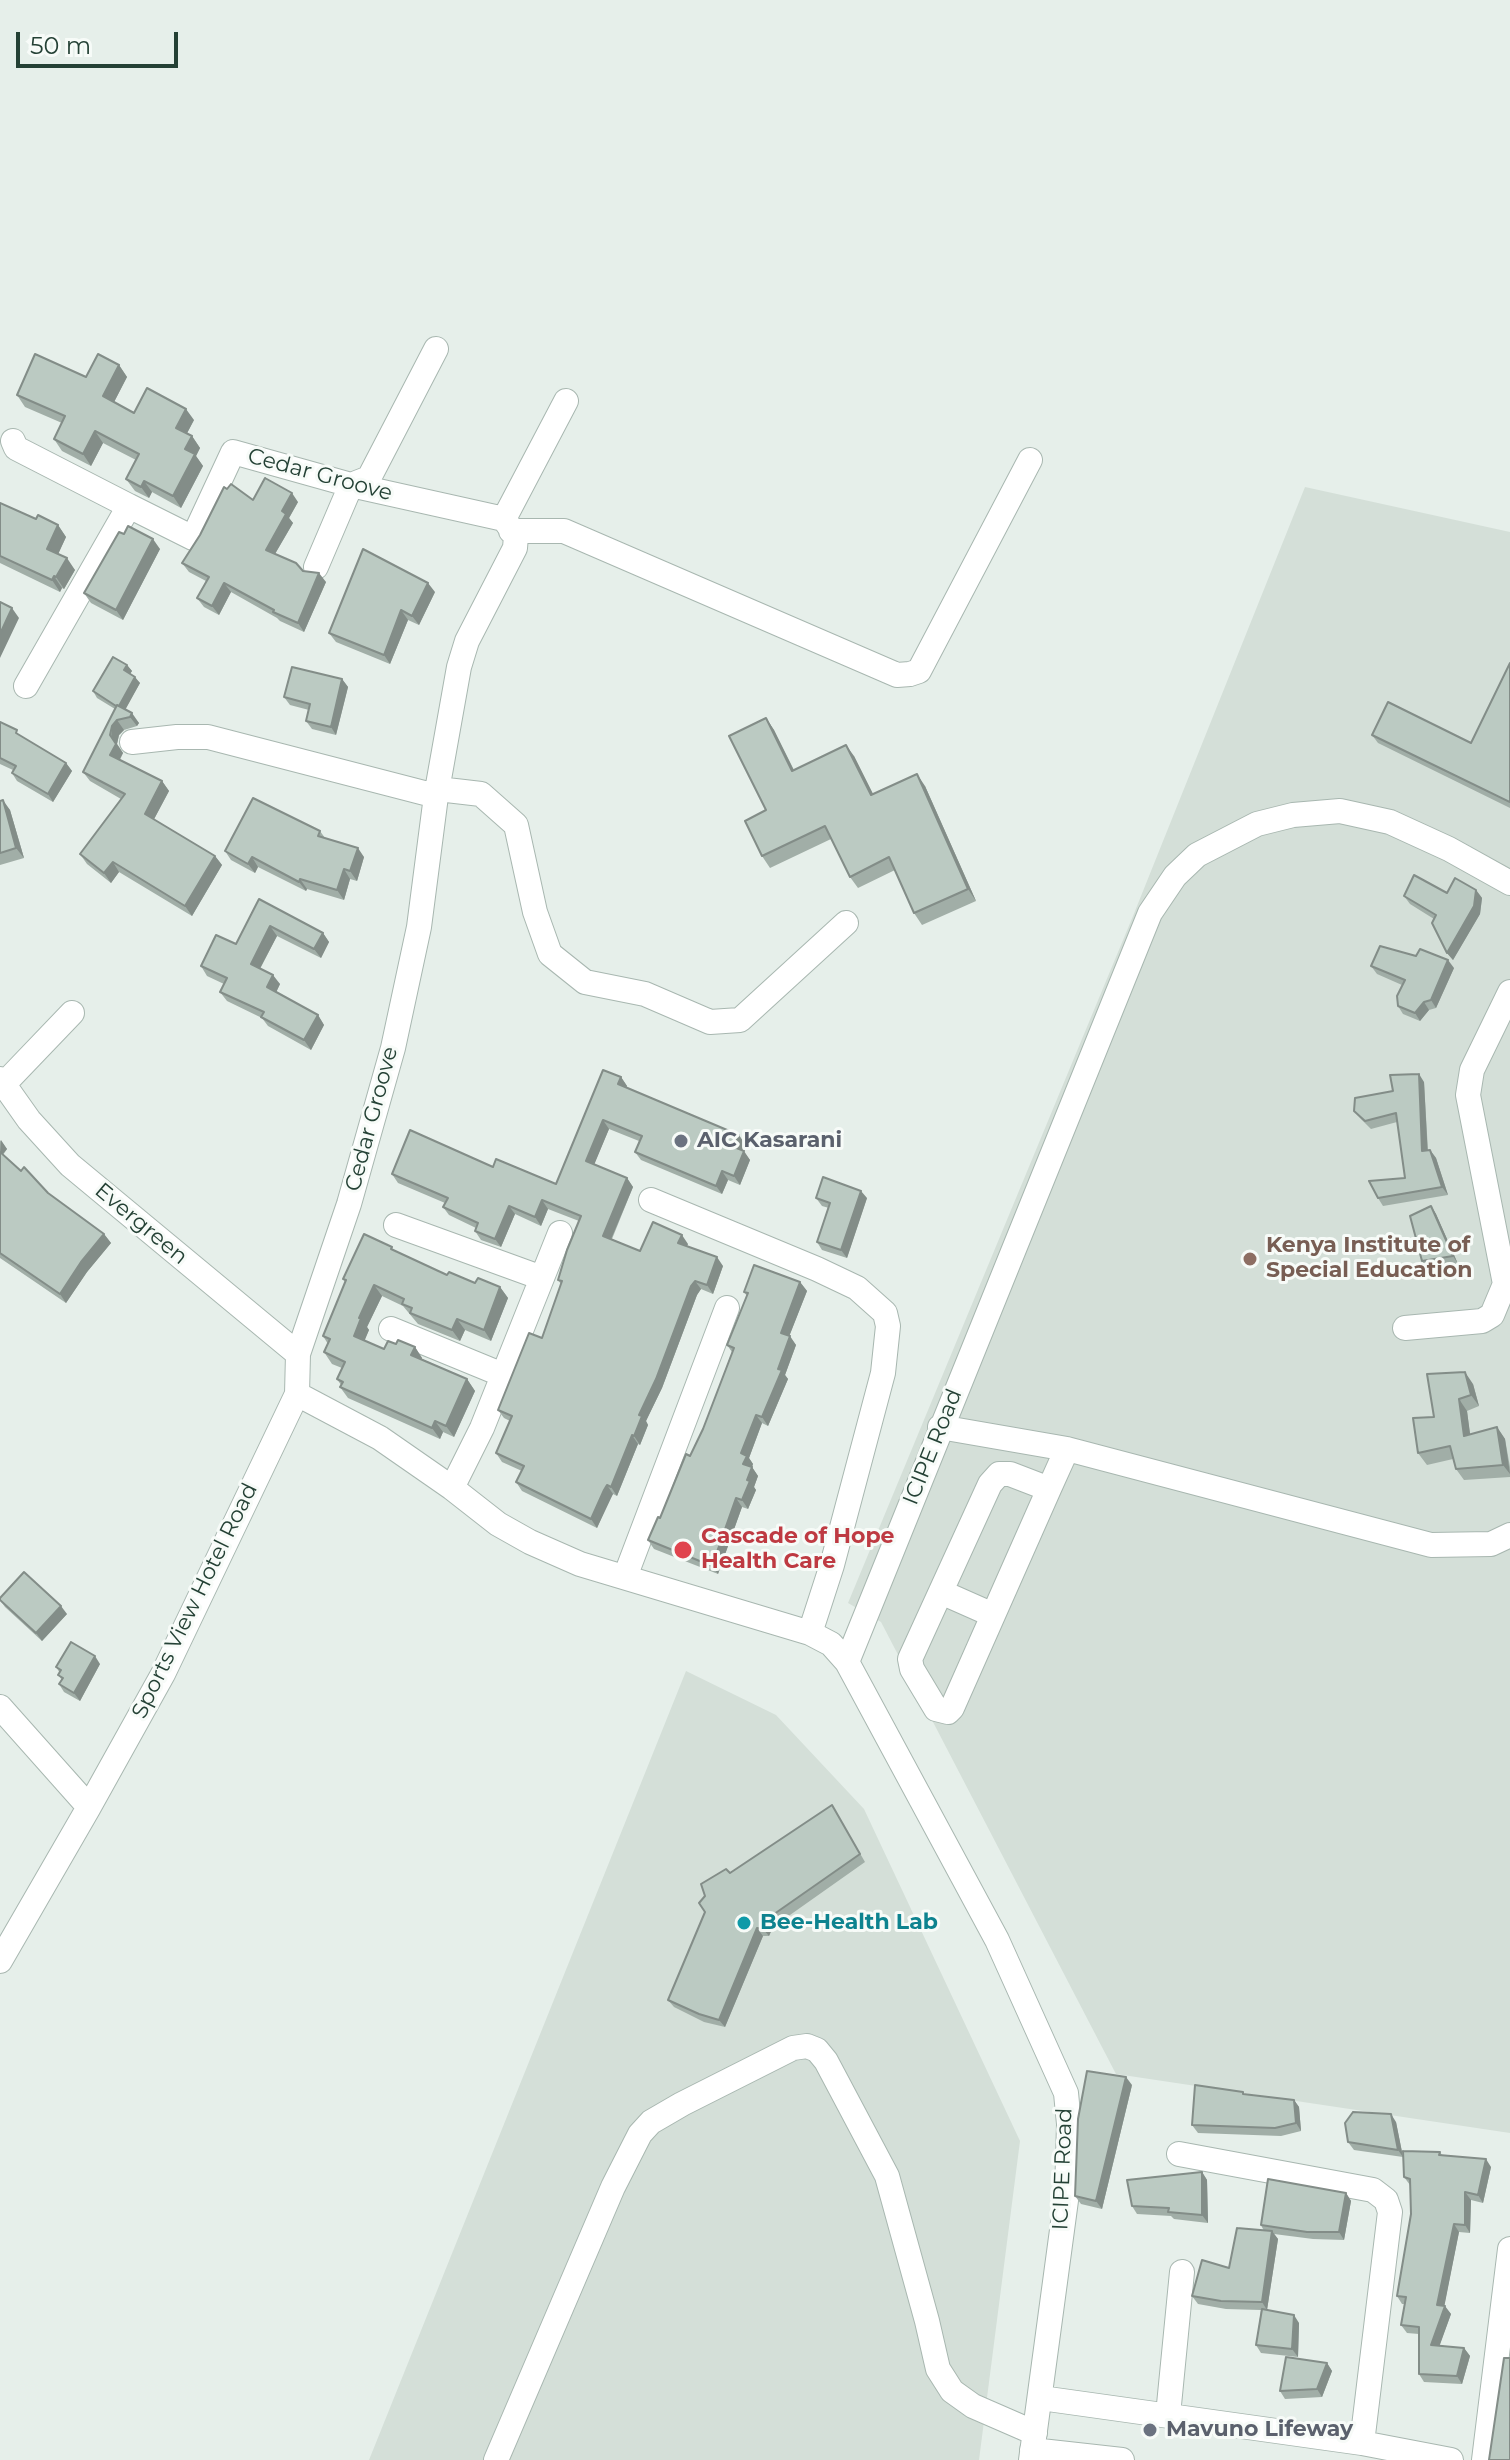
<!DOCTYPE html>
<style>
body{margin:0}
#map{position:relative;width:1510px;height:2460px;overflow:hidden;background:#e6efea;font-family:Montserrat,sans-serif}
canvas{display:block}
.scale{position:absolute;left:16px;top:32px;width:162px;height:36px;box-sizing:border-box;border:4px solid #244135;border-top:0;padding-left:10px;font-size:24px;line-height:28px;white-space:nowrap;color:#244135;-webkit-text-stroke:6px #f7fbf8;paint-order:stroke}
</style>
<div id="map">
<canvas width="1510" height="2460"></canvas>
<div class="scale">50 m</div>
</div>
<script>
const g = document.querySelector('canvas').getContext('2d');
g.lineJoin = 'round';
function fillPath(path, color) { g.fillStyle = color; g.fill(path, 'evenodd'); }
const toPath = rows => new Path2D(rows.map(r => 'M' + r).join(''));
function stroke(path, color, width, dash) { g.strokeStyle = color; g.lineWidth = width; g.lineCap = dash ? 'butt' : 'round'; g.setLineDash(dash || []); g.stroke(path); }
function write(font, color, halo, rows, align = 'center') {
  g.font = font + ' Montserrat,sans-serif'; g.lineWidth = 6; g.setLineDash([]); g.textBaseline = 'middle'; g.strokeStyle = halo; g.fillStyle = color; for (const [text, x, y, turn = 0] of rows) {
    g.save(); g.translate(x, y); g.rotate((+turn || 0) * Math.PI / 180); g.textAlign = isNaN(turn) ? turn : align; if (halo) g.strokeText(text, 0, 0); g.fillText(text, 0, 0); g.restore();
  }
}
const built = toPath([
 [1305,487,1510,532,1510,2133,1116,2074,881,1622,848,1603,1133,916],
 [686,1671,776,1715,864,1809,1020,2141,979,2460,369,2460]
]);
const minor = toPath([
 [13,441,16,448,129,506],
 [504,519,566,401],
 [511,531,564,531,897,675,910,674,919,671,1030,460],
 [316,567,351,485,369,478,436,349],
 [26,686,129,506,193,538,233,452,351,485,504,519,516,536,515,548,467,641,459,667,436,796,419,927,393,1048,349,1204,298,1354,297,1394,380,1438,452,1488,498,1524,530,1542,580,1564,810,1633,831,1644,847,1662],
 [132,742,177,737,208,737,436,796],
 [438,789,481,794,516,825,535,912,550,954,585,982,645,994,710,1022,740,1020,846,923],
 [0,1079,29,1120,70,1165,298,1354],
 [4,1084,72,1013],
 [651,1200,817,1269,857,1288,885,1313,888,1326,883,1373,832,1565,810,1633],
 [396,1225,542,1278],
 [1405,1328,1482,1321,1492,1315,1505,1284,1468,1095,1472,1070,1510,992],
 [391,1329,503,1375],
 [940,1427,1067,1449,1431,1545,1491,1544,1510,1535],
 [452,1488,482,1428,560,1233],
 [1049,1489,1010,1474,999,1474,990,1484,910,1659,912,1669,936,1709,948,1712,952,1708,1049,1489,1067,1449],
 [625,1577,727,1308],
 [941,1592,993,1615],
 [0,1707,89,1807,0,1961],
 [89,1807,163,1674,297,1394],
 [1179,2154,1373,2190,1386,2200,1390,2212,1362,2443],
 [1041,2398,1362,2443,1451,2460],
 [1168,2415,1182,2272],
 [1032,2450,1122,2460],
 [496,2460,613,2187,640,2134,651,2122,682,2104,793,2048,807,2046,817,2050,826,2061,887,2176,927,2321,938,2369,952,2391,973,2406,1035,2433],
 [1031,2460,1067,2193,1069,2124,1066,2093,997,1940,847,1662,1150,913,1175,876,1197,855,1257,824,1293,815,1340,811,1390,822,1449,849,1510,883],
 [1484,2460,1510,2249]
]);
const wall = toPath([
 [119,365,127,377,114,402,134,413,194,420,187,433,192,436,200,448,196,456,203,466,181,508,152,492,149,498,135,491,126,479,136,460,103,443,91,466,62,451,54,439,62,423,25,407,17,395,86,377],
 [253,500,298,502,289,518,293,523,275,554,303,571,326,582,304,632,280,621,277,618,231,592,219,615,204,607,197,598,206,581,189,572,182,563],
 [0,503,36,519,58,525,66,537,58,554,75,570,64,589,62,588,60,592,0,563],
 [124,534,160,549,123,620,91,603,84,593],
 [435,592,419,625,408,620,390,664,336,642,329,633],
 [1510,663,1510,808,1378,743,1372,735,1471,743],
 [127,665,132,671,130,674,140,683,125,709,139,723,137,726,124,730,119,735,117,744,123,753,120,760,162,781,169,791,154,819,215,856,222,865,192,916,119,872,111,883,87,864,80,854,121,799,90,781,83,772,115,709,97,698,93,691],
 [342,679,348,687,336,735,312,729,306,721,309,710,290,705,284,697],
 [766,718,774,730,794,770,854,756,873,794,925,786,976,901,922,925,914,913,895,870,858,888,850,877,831,839,770,868,762,856,766,810],
 [0,722,22,737,66,763,72,771,53,802,17,781,12,773,13,770,0,764],
 [0,801,10,810,24,858,0,865],
 [320,831,325,838,364,857,357,881,350,879,344,900,307,889,306,891,258,867,255,873,231,860,225,851],
 [1476,890,1482,898,1480,914,1453,960,1447,953,1434,919,1410,904,1404,896],
 [259,899,323,933,329,942,321,958,277,936,260,969,280,984,276,992,318,1015,324,1025,311,1050,268,1026,262,1018,227,1001,220,992,224,984,207,976,201,966,236,944],
 [1371,966,1454,968,1436,1008,1429,1010,1420,1021,1403,1014,1398,1006,1402,985,1377,974],
 [621,1077,627,1086,626,1087,745,1144,742,1150,750,1160,740,1185,728,1180,722,1194,641,1160,635,1152,639,1141,609,1129,594,1164,627,1178,633,1187,612,1239,640,1251,688,1244,687,1246,723,1266,713,1294,701,1289,697,1295,662,1388,646,1421,648,1425,640,1445,638,1444,617,1496,613,1494,610,1498,597,1528,522,1491,516,1482,522,1471,502,1462,496,1453,510,1421,504,1418,498,1410,542,1338,561,1284,558,1280,579,1221,548,1209,541,1226,515,1214,501,1247,481,1240,475,1231,476,1228,449,1215,443,1207,445,1203,398,1183,392,1174,493,1167,556,1184],
 [1424,1082,1428,1151,1430,1150,1436,1158,1448,1195,1383,1206,1378,1198,1405,1178,1397,1122,1371,1129,1360,1118,1354,1111,1393,1091],
 [0,1140,7,1149,3,1155,48,1193,104,1234,111,1243,87,1272,66,1303,0,1258],
 [816,1198,867,1198,847,1258,822,1250,817,1242,829,1208,822,1206],
 [1431,1206,1436,1214,1458,1264,1427,1269,1422,1261],
 [395,1251,447,1275,475,1283,500,1287,508,1298,491,1341,465,1330,460,1341,418,1324,403,1306,382,1296,367,1327,369,1330,364,1340,384,1349,396,1344,415,1347,422,1358,422,1359,467,1379,475,1391,454,1437,443,1432,440,1439,348,1398,340,1387,341,1385,337,1379,342,1368,332,1364,324,1352,328,1344,323,1336,345,1282,343,1279],
 [800,1282,807,1291,789,1336,796,1345,785,1375,788,1379,768,1426,762,1423,749,1458,753,1464,752,1467,758,1476,754,1487,756,1490,748,1509,742,1507,718,1574,654,1549,648,1540,660,1518,703,1429,732,1352,727,1345,747,1296,744,1292],
 [1473,1384,1479,1406,1467,1411,1470,1435,1497,1427,1505,1439,1510,1467,1510,1477,1464,1480,1456,1469,1453,1459,1427,1465,1418,1453,1434,1417],
 [0,1600,67,1614,42,1641,5,1607],
 [100,1664,80,1701,64,1692,59,1684,62,1680,58,1675,60,1673,56,1667],
 [832,1805,865,1862,773,1927,769,1936,763,1936,725,2027,704,2022,674,2007,668,2000,705,1912,730,1873],
 [1132,2085,1102,2209,1081,2204,1075,2196],
 [1294,2100,1299,2107,1301,2131,1281,2136,1198,2133,1192,2125],
 [1396,2122,1403,2157,1354,2150,1348,2142],
 [1440,2152,1442,2155,1491,2167,1483,2203,1471,2200,1470,2233,1459,2232,1444,2306,1451,2314,1439,2346,1464,2348,1470,2356,1462,2384,1424,2382,1419,2374,1419,2334,1407,2333,1401,2325,1405,2304,1402,2304,1397,2296,1411,2214,1410,2185,1404,2177],
 [1202,2172,1207,2180,1208,2223,1174,2219,1171,2216,1137,2214,1132,2206],
 [1346,2193,1351,2201,1344,2240,1313,2239,1274,2234,1278,2239,1267,2310,1299,2323,1298,2357,1261,2353,1256,2345,1261,2310,1226,2309,1198,2304,1192,2296,1229,2268,1264,2231,1261,2225],
 [1327,2363,1332,2371,1322,2397,1285,2399,1280,2391]
]);
const shadedWall = toPath([
 [119,365,127,377,111,408,103,396],
 [186,409,194,420,184,439,176,428],
 [95,431,103,443,91,466,83,454],
 [192,436,200,448,196,456,203,466,181,508,173,496,185,449],
 [144,481,152,492,149,498,141,487],
 [292,493,298,502,289,518,293,523,272,559,266,550,282,511],
 [58,525,66,537,55,561,47,549],
 [153,539,160,549,123,620,116,610],
 [67,558,75,570,64,589,56,577],
 [319,573,326,582,304,632,298,623],
 [54,576,62,588,60,592,52,580],
 [224,583,231,592,219,615,212,606],
 [428,583,435,592,419,625,412,616],
 [12,608,19,618,0,658,0,634],
 [401,610,408,620,390,664,384,655],
 [127,665,132,671,128,677,124,670],
 [135,677,140,683,123,714,119,707],
 [342,679,348,687,336,735,331,727],
 [132,713,139,723,137,726,130,717],
 [766,718,774,730,800,783,792,771],
 [117,720,124,730,119,735,117,744,123,753,117,764,110,755,112,726],
 [846,745,854,756,879,806,871,795],
 [66,763,72,771,53,802,48,794],
 [917,774,925,786,976,901,968,889],
 [162,781,169,791,152,823,145,814],
 [3,800,10,810,24,858,16,848],
 [358,848,364,857,357,881,350,871],
 [215,856,222,865,192,916,185,906],
 [252,857,258,867,255,873,248,864],
 [113,862,119,872,111,883,104,873],
 [344,869,350,879,344,900,337,890],
 [300,879,307,889,306,891,299,882],
 [1476,890,1482,898,1480,914,1453,960,1447,953],
 [270,926,277,936,257,974,251,964],
 [323,933,329,942,321,958,314,949],
 [1448,960,1454,968,1436,1008,1431,1000],
 [273,975,280,984,274,997,267,987],
 [1424,1002,1429,1010,1420,1021,1415,1013],
 [318,1015,324,1025,311,1050,304,1040],
 [1419,1074,1424,1082,1428,1158,1422,1151],
 [621,1077,627,1086,624,1093,618,1084],
 [603,1120,609,1129,592,1170,586,1161],
 [739,1135,745,1144,740,1155,734,1147],
 [1,1140,7,1149,1,1156,0,1155],
 [1430,1150,1436,1158,1448,1195,1442,1187],
 [744,1151,750,1160,740,1185,734,1176],
 [722,1171,728,1180,722,1194,716,1186],
 [627,1178,633,1187,609,1244,603,1236],
 [861,1191,867,1198,847,1258,841,1250],
 [542,1200,548,1209,541,1226,535,1217],
 [509,1206,515,1214,501,1247,495,1239],
 [1431,1206,1436,1214,1458,1264,1453,1256],
 [104,1234,111,1243,87,1272,66,1303,60,1294,81,1262],
 [682,1235,688,1244,684,1252,678,1243],
 [717,1257,723,1266,713,1294,707,1285],
 [695,1281,701,1289,697,1295,662,1388,646,1421,648,1425,640,1445,634,1436,639,1415,691,1286],
 [800,1282,807,1291,787,1342,781,1333],
 [374,1285,382,1296,367,1327,369,1330,362,1347,354,1336,359,1318],
 [500,1287,508,1298,491,1341,484,1330],
 [457,1319,465,1330,460,1341,452,1330],
 [790,1336,796,1345,785,1375,788,1379,768,1426,762,1417],
 [415,1347,422,1358,419,1366,411,1355],
 [1465,1372,1473,1384,1479,1406,1471,1395],
 [467,1379,475,1391,454,1437,446,1426],
 [1459,1399,1467,1411,1472,1448,1464,1436],
 [756,1415,762,1423,749,1458,753,1464,750,1472,743,1464,741,1453],
 [435,1421,443,1432,440,1439,432,1428],
 [1497,1427,1505,1439,1510,1474,1503,1465],
 [632,1435,638,1444,617,1496,611,1487],
 [752,1467,758,1476,754,1487,756,1490,748,1509,742,1500,747,1480],
 [607,1485,613,1494,597,1528,591,1519],
 [736,1498,742,1507,718,1574,712,1566],
 [61,1606,67,1614,42,1641,36,1633],
 [95,1656,100,1664,80,1701,74,1693],
 [767,1919,773,1927,769,1936,763,1929],
 [757,1928,763,1936,725,2027,719,2020],
 [1126,2077,1132,2085,1102,2209,1096,2201],
 [1294,2100,1299,2107,1301,2131,1296,2123],
 [1391,2114,1396,2122,1403,2157,1398,2150],
 [1486,2159,1491,2167,1483,2203,1478,2195],
 [1202,2172,1207,2180,1208,2223,1202,2215],
 [1465,2192,1471,2200,1470,2233,1465,2225],
 [1346,2193,1351,2201,1344,2240,1339,2232],
 [1454,2224,1459,2232,1443,2313,1437,2305],
 [1272,2231,1278,2239,1267,2310,1262,2302],
 [1445,2306,1451,2314,1437,2353,1431,2345],
 [1294,2315,1299,2323,1298,2357,1292,2349],
 [1464,2348,1470,2356,1462,2384,1457,2376],
 [1327,2363,1332,2371,1322,2397,1317,2389]
]);
const building = toPath([
 [35,354,86,377,98,354,119,365,103,396,134,413,147,388,186,409,176,428,192,436,185,449,195,454,173,496,144,481,141,487,126,479,139,454,95,431,83,454,54,439,65,416,17,395,35,354],
 [265,478,292,493,282,511,286,514,266,550,296,563,303,571,319,573,298,623,273,612,274,610,224,583,212,606,197,598,209,577,182,563,200,535,224,487,227,489,231,484,253,500,265,478],
 [0,503,36,519,38,515,58,525,47,549,67,558,56,577,54,576,52,580,0,556,0,503],
 [128,526,153,539,116,610,84,593,119,532,124,534,128,526],
 [363,549,428,583,412,616,401,610,384,655,329,633,363,549],
 [0,602,12,608,0,634,0,602],
 [113,657,127,665,124,670,135,677,119,706,117,705,116,706,93,691,113,657],
 [1510,663,1510,802,1372,735,1388,702,1471,743,1510,663],
 [292,667,342,679,331,727,306,721,310,704,284,697,292,667],
 [117,705,132,713,130,717,117,720,112,726,110,735,116,744,110,755,162,781,145,814,215,856,185,906,113,862,104,873,80,854,125,794,83,772,117,705],
 [766,718,792,771,846,745,871,795,917,774,968,889,914,913,889,857,850,877,825,826,762,856,745,821,766,810,729,736,766,718],
 [0,722,17,730,16,733,66,763,48,794,12,773,16,766,0,758,0,722],
 [253,798,320,831,318,836,358,848,350,871,344,869,337,890,300,879,299,882,252,857,248,864,225,851,253,798],
 [3,800,16,848,0,853,0,801,3,800],
 [1414,875,1447,893,1455,878,1476,890,1474,906,1447,953,1432,923,1436,915,1404,896,1414,875],
 [259,899,323,933,314,949,270,926,251,964,273,975,267,987,318,1015,304,1040,261,1017,264,1012,220,992,227,978,201,966,216,935,236,944,259,899],
 [1380,946,1416,956,1420,949,1448,960,1431,1000,1424,1002,1415,1013,1398,1006,1397,996,1405,980,1371,966,1380,946],
 [603,1070,621,1077,618,1084,739,1135,734,1147,744,1151,734,1176,722,1171,716,1186,635,1152,642,1136,603,1120,586,1161,627,1178,603,1236,640,1251,653,1222,682,1235,678,1243,717,1257,707,1285,695,1281,691,1286,656,1379,639,1415,642,1416,634,1436,632,1435,611,1487,607,1485,604,1490,591,1519,516,1482,524,1466,496,1453,512,1416,498,1410,529,1333,542,1338,562,1281,558,1280,567,1250,581,1216,542,1200,535,1217,509,1206,495,1239,475,1231,478,1223,443,1207,448,1198,392,1174,410,1130,493,1167,496,1159,556,1184,603,1070],
 [1419,1074,1422,1151,1430,1150,1442,1187,1378,1198,1369,1181,1405,1178,1396,1113,1365,1121,1354,1111,1355,1098,1393,1091,1390,1075,1419,1074],
 [0,1152,21,1171,24,1167,48,1193,104,1234,81,1262,60,1294,0,1253,0,1152],
 [823,1177,861,1191,841,1250,817,1242,830,1203,816,1198,823,1177],
 [1431,1206,1453,1256,1422,1261,1410,1216,1431,1206],
 [364,1234,392,1247,391,1249,447,1275,449,1272,475,1283,478,1278,500,1287,484,1330,457,1319,452,1330,410,1313,412,1308,402,1304,404,1299,374,1285,359,1318,361,1318,354,1336,384,1349,388,1341,396,1344,398,1340,415,1347,411,1355,467,1379,446,1426,435,1421,432,1428,340,1387,343,1382,337,1379,345,1362,324,1352,330,1339,323,1336,346,1280,343,1279,364,1234],
 [754,1265,800,1282,781,1333,790,1336,778,1369,782,1370,762,1417,756,1415,741,1453,747,1456,743,1464,752,1467,747,1480,750,1481,742,1500,736,1498,712,1566,648,1540,658,1517,660,1518,686,1454,690,1456,703,1429,734,1348,727,1345,748,1293,744,1292,754,1265],
 [1465,1372,1471,1395,1459,1399,1464,1436,1497,1427,1503,1465,1456,1469,1450,1446,1418,1453,1413,1418,1434,1417,1427,1374,1465,1372],
 [24,1572,61,1606,36,1633,0,1600,0,1598,24,1572],
 [71,1642,95,1656,74,1693,59,1684,63,1678,58,1675,61,1670,56,1667,71,1642],
 [832,1805,860,1854,767,1919,763,1929,757,1928,719,2020,699,2014,668,2000,705,1912,699,1903,705,1896,701,1884,726,1869,730,1873,832,1805],
 [1087,2071,1126,2077,1096,2201,1075,2196,1078,2119,1087,2071],
 [1195,2085,1243,2092,1243,2094,1294,2100,1296,2123,1275,2128,1192,2125,1195,2085],
 [1353,2112,1391,2114,1398,2150,1348,2142,1345,2123,1353,2112],
 [1403,2151,1440,2152,1439,2155,1486,2159,1478,2195,1465,2192,1465,2225,1454,2224,1437,2305,1445,2306,1431,2345,1464,2348,1457,2376,1419,2374,1419,2327,1401,2325,1406,2297,1397,2296,1411,2214,1410,2179,1404,2177,1403,2151],
 [1202,2172,1202,2215,1168,2212,1169,2208,1132,2206,1127,2180,1202,2172],
 [1268,2179,1346,2193,1339,2232,1307,2232,1261,2225,1268,2179],
 [1237,2228,1272,2231,1262,2302,1221,2301,1192,2296,1202,2260,1229,2268,1237,2228],
 [1262,2309,1294,2315,1292,2349,1256,2345,1262,2309],
 [1286,2357,1327,2363,1317,2389,1280,2391,1286,2357],
 [1504,2358,1510,2358,1510,2460,1489,2460,1504,2358]
]);
const markers = [
 [681,1141,8,"#6b7280"],
 [1250,1259,8,"#8d6e63"],
 [683,1550,10,"#e0444e"],
 [744,1923,8,"#0f9aa8"],
 [1150,2430,8,"#6b7280"]
];
const streetNames = [
 ["Cedar Groove",320,475,15],
 ["Cedar Groove",372,1119,-75],
 ["Evergreen",141,1224,40],
 ["ICIPE Road",933,1447,-68],
 ["Sports View Hotel Road",195,1601,-64],
 ["ICIPE Road",1063,2169,-88]
];
const worshipNames = [
 ["AIC Kasarani",697,1141],
 ["Mavuno Lifeway",1166,2430]
];
const educationNames = [
 ["Kenya Institute of",1266,1246],
 ["Special Education",1266,1271]
];
const healthNames = [
 ["Cascade of Hope",701,1537],
 ["Health Care",701,1562]
];
const cultureNames = [
 ["Bee-Health Lab",760,1923]
];
fillPath(built, '#d4dfd8');
stroke(minor, '#a8b7b0', 26);
stroke(minor, '#fff', 24);
fillPath(wall, '#a1aea7');
fillPath(shadedWall, '#838d88');
fillPath(building, '#bbcac2');
stroke(building, '#838d88', 2);
for (const [x, y, r, color] of markers) { const dot = new Path2D(); dot.arc(x, y, r, 0, 2 * Math.PI); g.fillStyle = color; g.fill(dot); stroke(dot, '#f7fbf8', 3); }
write('22px', '#244135', '#f7fbf8', streetNames);
write('bold 22px', '#5b616d', '#f7fbf8', worshipNames, 'left');
write('bold 22px', '#785e54', '#f7fbf8', educationNames, 'left');
write('bold 22px', '#be3a42', '#f7fbf8', healthNames, 'left');
write('bold 22px', '#0d838f', '#f7fbf8', cultureNames, 'left');
</script>
